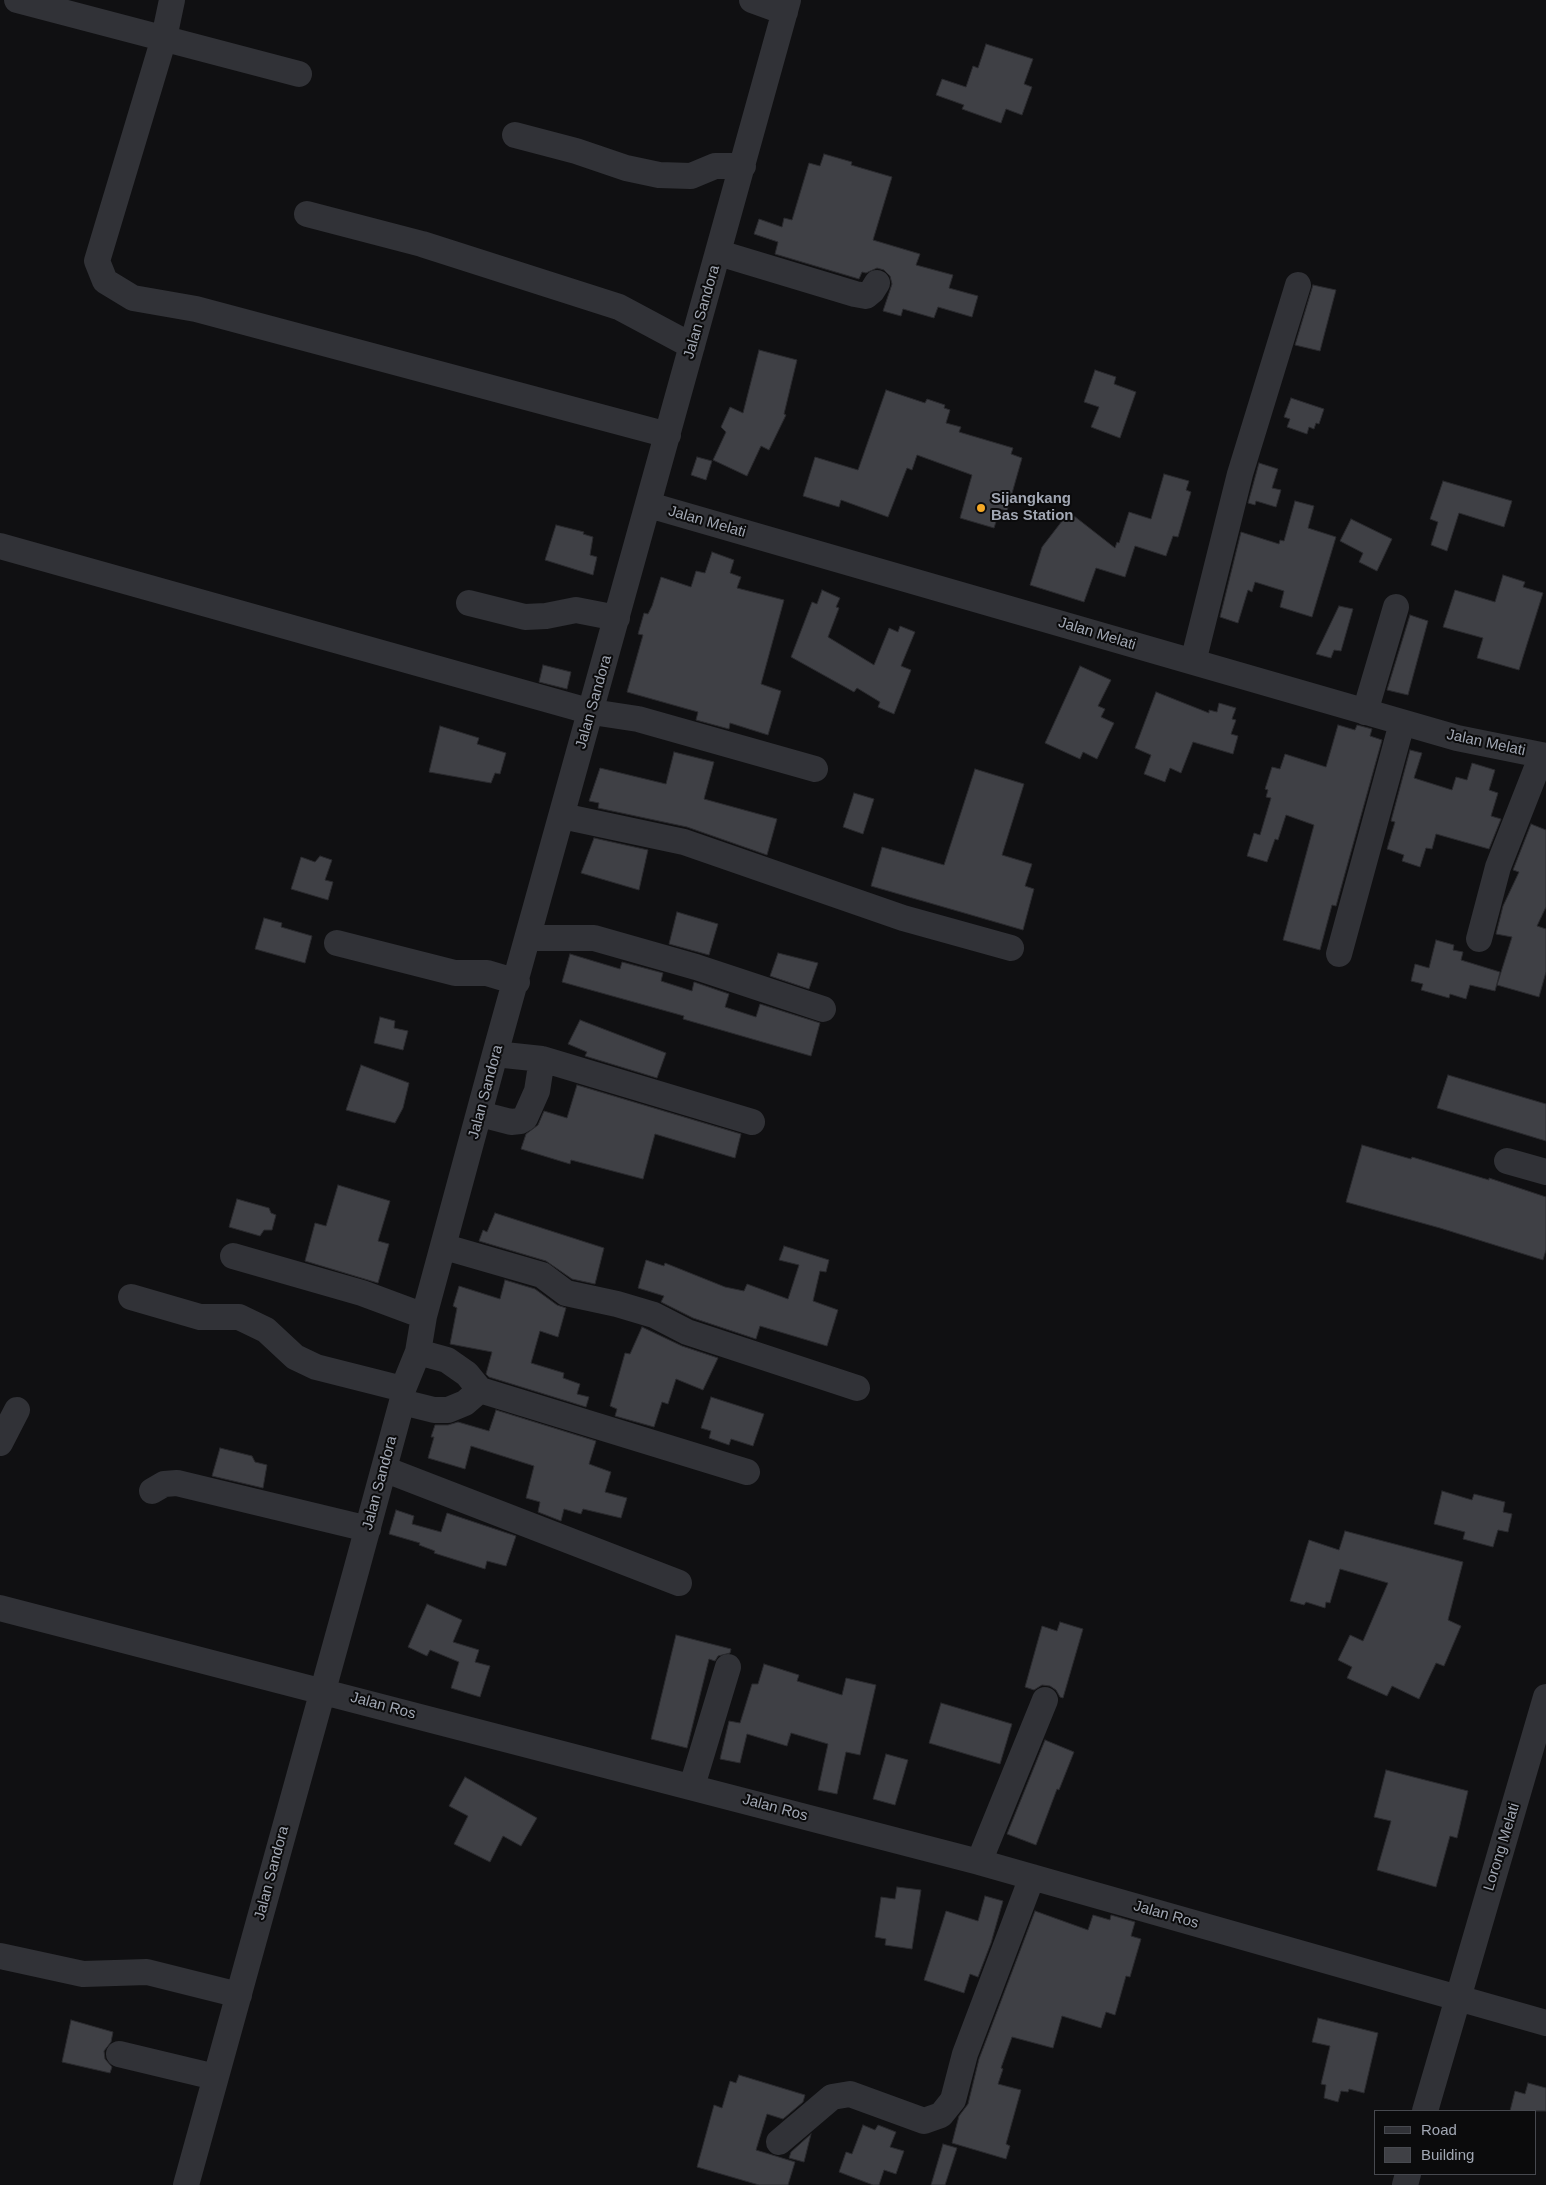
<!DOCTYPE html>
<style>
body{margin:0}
#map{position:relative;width:1546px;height:2185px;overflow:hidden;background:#101012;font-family:Helvetica,sans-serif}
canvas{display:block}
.legend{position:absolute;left:1374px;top:2110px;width:162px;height:65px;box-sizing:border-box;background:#0b0b0c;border:1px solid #47494f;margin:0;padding:6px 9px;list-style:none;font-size:15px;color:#a1a7b3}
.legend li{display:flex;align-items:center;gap:10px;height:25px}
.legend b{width:25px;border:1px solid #47494f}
</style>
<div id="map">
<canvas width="1546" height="2185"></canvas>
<ul class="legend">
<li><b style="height:6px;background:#313237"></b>Road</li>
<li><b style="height:14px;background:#3f4045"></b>Building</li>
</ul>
</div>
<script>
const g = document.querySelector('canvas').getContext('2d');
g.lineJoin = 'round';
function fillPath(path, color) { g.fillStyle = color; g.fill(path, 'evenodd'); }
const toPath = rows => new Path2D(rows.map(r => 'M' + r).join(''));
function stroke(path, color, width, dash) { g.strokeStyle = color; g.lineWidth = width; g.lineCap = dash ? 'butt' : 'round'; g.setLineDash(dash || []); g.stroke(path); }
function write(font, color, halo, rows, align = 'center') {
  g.font = font + ' Helvetica,sans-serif'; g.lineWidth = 4; g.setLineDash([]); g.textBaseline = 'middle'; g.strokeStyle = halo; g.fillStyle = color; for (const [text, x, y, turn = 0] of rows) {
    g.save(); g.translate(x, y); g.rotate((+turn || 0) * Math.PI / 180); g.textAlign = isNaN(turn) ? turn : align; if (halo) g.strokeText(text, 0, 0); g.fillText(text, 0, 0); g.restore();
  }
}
const building = toPath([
 [986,44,1033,59,1024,84,1032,87,1022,115,1006,109,1001,123,962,109,964,105,936,95,942,79,966,87,973,66,978,68,986,44],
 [824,154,852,162,851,165,892,177,873,240,920,254,916,265,953,275,949,288,978,296,972,317,938,307,934,318,903,309,901,316,883,311,892,284,890,276,884,270,877,268,866,273,862,272,859,279,775,254,778,242,754,234,759,219,782,227,784,218,792,220,809,163,820,166,824,154],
 [1313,285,1336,290,1320,351,1295,345,1313,285],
 [759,350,797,360,784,414,786,415,769,450,761,446,747,476,713,460,726,432,721,427,730,407,743,413,759,350],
 [1095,370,1116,377,1114,384,1136,392,1120,438,1091,427,1099,407,1084,402,1095,370],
 [886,390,925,403,927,399,945,405,944,408,950,410,946,423,961,427,959,432,1013,448,1011,454,1022,458,1007,511,1000,509,994,528,960,518,972,475,917,455,912,470,907,468,888,517,841,500,839,507,803,496,815,457,858,470,886,390],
 [1291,398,1324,409,1319,424,1316,423,1314,429,1309,427,1307,434,1287,427,1290,419,1284,417,1291,398],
 [697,457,712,461,706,480,691,475,697,457],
 [1259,463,1278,469,1272,488,1281,490,1276,507,1256,501,1255,505,1248,503,1259,463],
 [1164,474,1189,481,1186,490,1191,492,1178,537,1173,536,1166,556,1135,546,1125,577,1096,568,1084,602,1030,585,1042,547,1069,512,1115,548,1117,542,1119,543,1129,512,1151,519,1164,474],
 [1443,481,1512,501,1504,527,1459,513,1447,551,1431,545,1438,522,1430,519,1443,481],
 [1295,501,1314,506,1308,528,1336,537,1312,617,1280,607,1284,591,1255,582,1252,592,1248,590,1238,623,1220,617,1241,532,1279,544,1280,540,1284,541,1295,501],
 [1351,519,1392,539,1377,571,1359,562,1363,553,1340,541,1351,519],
 [556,525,584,532,583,534,593,537,590,555,597,557,593,575,545,560,556,525],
 [712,552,734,560,730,573,741,577,737,588,784,600,761,684,781,691,768,735,730,723,729,729,696,720,698,712,627,692,643,635,638,634,644,613,648,614,652,606,661,577,691,587,696,571,705,573,712,552],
 [1503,575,1525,582,1523,587,1543,593,1519,670,1477,658,1483,638,1443,627,1455,590,1495,602,1503,575],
 [822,590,840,598,836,607,839,608,828,637,874,665,889,628,898,632,900,626,915,632,901,666,911,670,894,714,878,707,880,702,857,688,854,692,791,657,812,602,817,604,822,590],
 [1339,606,1353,609,1341,651,1334,650,1331,658,1316,654,1339,606],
 [1410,615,1428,621,1408,695,1387,690,1410,615],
 [543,665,571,672,567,689,539,682,543,665],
 [1080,666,1111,680,1098,706,1105,709,1101,717,1114,723,1097,759,1083,752,1080,759,1045,743,1080,666],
 [1156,692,1209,713,1209,710,1217,712,1219,703,1236,708,1232,719,1236,720,1231,734,1238,736,1233,754,1193,742,1181,773,1170,768,1165,782,1144,774,1151,755,1135,748,1156,692],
 [1338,725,1355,730,1357,725,1372,729,1370,736,1382,740,1336,906,1332,905,1320,950,1283,940,1314,825,1286,815,1278,840,1275,839,1267,862,1247,856,1254,833,1260,835,1271,798,1266,797,1268,790,1265,789,1272,767,1280,769,1285,754,1326,767,1338,725],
 [440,726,479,738,477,744,506,753,500,774,495,773,491,783,429,772,440,726],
 [1410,750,1422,753,1414,778,1452,790,1456,777,1467,780,1472,763,1495,770,1489,790,1498,793,1491,816,1501,819,1489,849,1436,834,1432,849,1426,848,1420,867,1402,861,1404,855,1387,849,1395,822,1391,821,1410,750],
 [674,752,714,762,704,799,777,819,767,855,687,827,598,808,599,803,589,801,600,768,666,784,674,752],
 [975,769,1024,784,1002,855,1032,864,1025,886,1034,889,1023,930,871,886,882,847,944,865,975,769],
 [854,793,874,799,863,834,843,827,854,793],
 [1531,824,1546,830,1546,907,1537,926,1546,929,1546,972,1539,997,1497,985,1512,937,1496,934,1503,906,1519,872,1513,870,1531,824],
 [594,838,648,850,639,890,581,873,594,838],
 [320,856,332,860,325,880,333,882,328,900,291,889,301,857,315,862,320,856],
 [677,912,718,924,709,955,669,944,677,912],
 [264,918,282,923,281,927,312,936,305,963,255,949,264,918],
 [1436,940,1454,945,1453,950,1463,952,1461,960,1500,972,1495,991,1470,985,1466,999,1450,994,1449,998,1421,990,1423,984,1411,981,1415,964,1429,968,1436,940],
 [778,953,818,963,809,989,770,976,778,953],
 [570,954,620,969,622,962,663,973,661,981,692,991,694,982,729,994,725,1007,756,1017,760,1004,820,1023,811,1056,683,1019,684,1016,562,982,570,954],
 [380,1017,395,1021,394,1028,408,1031,403,1050,374,1043,380,1017],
 [580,1020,666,1053,657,1078,585,1056,587,1052,568,1044,580,1020],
 [361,1065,409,1083,403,1108,395,1123,346,1110,361,1065],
 [1448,1075,1546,1104,1546,1141,1437,1108,1448,1075],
 [577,1085,741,1134,735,1158,655,1134,643,1179,571,1160,570,1164,521,1149,526,1134,538,1125,544,1111,567,1118,577,1085],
 [1362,1145,1411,1159,1412,1157,1489,1180,1489,1178,1546,1197,1546,1250,1543,1260,1440,1228,1346,1202,1362,1145],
 [338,1185,390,1201,378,1241,389,1244,378,1283,305,1261,315,1223,326,1226,338,1185],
 [237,1199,269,1208,271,1213,276,1215,272,1230,264,1230,260,1236,229,1227,237,1199],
 [495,1213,604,1248,595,1284,572,1279,546,1261,479,1241,483,1230,487,1232,495,1213],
 [784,1246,829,1260,826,1272,820,1271,813,1301,838,1310,827,1346,760,1326,756,1339,693,1318,661,1302,664,1296,638,1288,646,1260,664,1266,665,1263,725,1287,744,1291,747,1284,788,1299,799,1265,779,1260,784,1246],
 [505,1280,535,1289,557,1305,566,1308,558,1337,540,1331,531,1363,564,1373,563,1378,580,1384,577,1394,589,1397,586,1407,489,1377,486,1374,492,1352,450,1344,457,1308,453,1306,459,1286,500,1299,505,1280],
 [642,1327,682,1346,718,1358,703,1390,676,1379,668,1404,662,1402,654,1427,615,1416,617,1409,610,1406,625,1353,630,1354,642,1327],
 [711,1397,764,1414,753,1446,731,1439,729,1445,709,1438,711,1431,701,1428,711,1397],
 [496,1410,596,1441,589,1464,611,1472,605,1492,627,1498,621,1518,583,1509,581,1514,564,1509,561,1521,538,1512,540,1502,526,1498,534,1466,471,1446,465,1469,428,1458,434,1437,431,1437,435,1425,448,1425,458,1422,489,1431,496,1410],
 [220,1448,252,1456,255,1462,267,1465,263,1488,212,1476,220,1448],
 [1442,1491,1472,1500,1474,1494,1505,1502,1503,1512,1512,1514,1508,1532,1498,1530,1493,1547,1463,1539,1465,1532,1434,1524,1442,1491],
 [396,1510,414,1516,412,1524,441,1532,447,1513,516,1536,506,1566,487,1561,485,1569,434,1553,435,1551,419,1545,420,1543,389,1534,396,1510],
 [1345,1531,1463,1562,1448,1620,1461,1626,1444,1666,1436,1663,1419,1699,1392,1686,1387,1696,1347,1678,1352,1667,1338,1660,1350,1635,1363,1641,1388,1583,1340,1569,1330,1603,1326,1602,1325,1608,1306,1602,1304,1605,1290,1601,1309,1540,1339,1550,1345,1531],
 [427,1604,462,1620,453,1642,479,1650,475,1662,490,1666,480,1697,451,1688,459,1662,430,1650,427,1656,408,1647,427,1604],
 [1060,1622,1083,1629,1063,1698,1060,1697,1056,1690,1050,1686,1042,1685,1034,1690,1025,1687,1042,1626,1057,1631,1060,1622],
 [676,1635,731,1649,730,1653,718,1656,715,1661,709,1659,687,1748,651,1739,676,1635],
 [764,1664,799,1675,797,1681,842,1695,846,1678,876,1685,860,1755,846,1752,837,1794,818,1790,828,1744,791,1733,787,1746,747,1734,740,1763,720,1759,729,1721,740,1723,752,1684,758,1684,764,1664],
 [941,1703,1012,1724,1000,1764,929,1743,941,1703],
 [1045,1740,1074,1752,1059,1790,1057,1789,1036,1845,1007,1834,1045,1740],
 [886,1754,908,1760,895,1805,873,1799,886,1754],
 [1386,1770,1468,1791,1457,1838,1450,1836,1436,1887,1377,1870,1391,1821,1374,1817,1386,1770],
 [465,1777,537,1818,521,1846,503,1836,490,1862,454,1844,468,1816,449,1806,465,1777],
 [897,1887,921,1890,912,1949,885,1945,886,1939,875,1937,881,1897,895,1899,897,1887],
 [985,1896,1003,1901,991,1943,978,1977,970,1974,964,1993,924,1980,946,1911,978,1921,985,1896],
 [1035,1911,1088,1930,1093,1915,1110,1920,1111,1915,1135,1922,1131,1936,1141,1939,1130,1977,1126,1976,1115,2015,1106,2012,1101,2028,1062,2016,1053,2048,1012,2037,1001,2068,1003,2069,998,2084,1021,2090,1006,2144,1010,2146,1006,2159,952,2143,959,2116,968,2104,979,2059,1035,1911],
 [1318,2018,1378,2033,1364,2093,1349,2089,1348,2092,1341,2091,1338,2102,1324,2098,1326,2085,1321,2084,1330,2046,1312,2042,1318,2018],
 [71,2020,113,2032,111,2042,104,2051,105,2059,112,2067,110,2073,62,2062,71,2020],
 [739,2075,805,2095,803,2102,783,2119,767,2114,756,2150,795,2162,788,2185,759,2185,697,2167,714,2105,722,2108,730,2081,736,2083,739,2075],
 [1528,2083,1546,2088,1546,2111,1510,2111,1515,2091,1525,2094,1528,2083],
 [863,2125,875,2130,878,2125,896,2132,890,2147,904,2151,896,2174,884,2170,879,2185,873,2185,839,2172,846,2152,852,2154,863,2125],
 [811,2134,804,2162,789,2158,791,2152,811,2134],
 [943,2144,957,2148,945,2185,931,2185,943,2144]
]);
const minor = toPath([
 [17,0,299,74],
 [172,0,164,38,97,261,105,281,133,298,196,309,668,435],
 [752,0,785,12],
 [515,135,576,151,626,168,659,175,691,176,715,166,743,166],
 [307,214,422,244,619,307,692,346],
 [719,253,855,294,866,296,872,291,877,283],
 [649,505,1457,738,1546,756],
 [0,546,592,712,638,719,815,769],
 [469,603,525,617,546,616,576,610,617,618],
 [1193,662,1240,474,1298,285],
 [1365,712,1396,607],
 [562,816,684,842,903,918,1011,948],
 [528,938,594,938,696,967,823,1009],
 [1479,939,1498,867,1542,755],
 [337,943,455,973,487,973,517,982],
 [1339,954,1402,723],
 [542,1059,752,1122],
 [480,1114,511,1122,520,1121,525,1118,537,1091,542,1059,495,1054],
 [1507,1161,1546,1172],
 [445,1247,542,1275,566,1293,617,1304,654,1315,687,1332,857,1388],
 [233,1256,362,1293,424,1316],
 [131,1297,200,1317,239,1317,266,1330,295,1357,316,1367,403,1389],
 [418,1352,447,1360,467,1374,480,1390,747,1472],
 [402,1402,434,1410,448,1410,465,1403,480,1390],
 [0,1443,17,1410],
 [384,1469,679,1583],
 [152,1491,164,1484,177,1483,368,1529],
 [0,1608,979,1862,1546,2023],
 [692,1786,728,1667],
 [979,1862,1045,1700],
 [0,1956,83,1974,147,1972,239,1995],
 [119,2054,215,2077],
 [1425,2111,1546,1697],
 [779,2142,832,2097,850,2094,924,2121,941,2115,953,2100,965,2054,1032,1877],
 [186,2185,356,1571,402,1402,403,1389,418,1352,424,1316,495,1054,788,0],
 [1405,2185,1408,2174]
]);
const markers = [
 [981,508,5,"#f4a826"]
];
const streetNames = [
 ["Jalan Sandora",702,312,-74],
 ["Jalan Melati",707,522,16],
 ["Jalan Melati",1097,634,17],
 ["Jalan Sandora",594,702,-74],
 ["Jalan Melati",1486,743,12],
 ["Jalan Sandora",486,1092,-75],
 ["Jalan Sandora",380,1483,-75],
 ["Jalan Ros",383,1706,15],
 ["Jalan Ros",775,1808,15],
 ["Lorong Melati",1502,1847,-73],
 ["Jalan Sandora",272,1873,-75],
 ["Jalan Ros",1166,1915,16]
];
const poiNames = [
 ["Sijangkang",991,499],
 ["Bas Station",991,516]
];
fillPath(building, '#3f4045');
stroke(building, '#2a2a2e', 1);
stroke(minor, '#313237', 26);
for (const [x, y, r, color] of markers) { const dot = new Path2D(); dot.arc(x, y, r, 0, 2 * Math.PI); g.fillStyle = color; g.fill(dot); stroke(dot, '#0b0b0c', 2); }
write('15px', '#a1a7b3', '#0b0b0c', streetNames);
write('bold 15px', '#a1a7b3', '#0b0b0c', poiNames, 'left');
</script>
